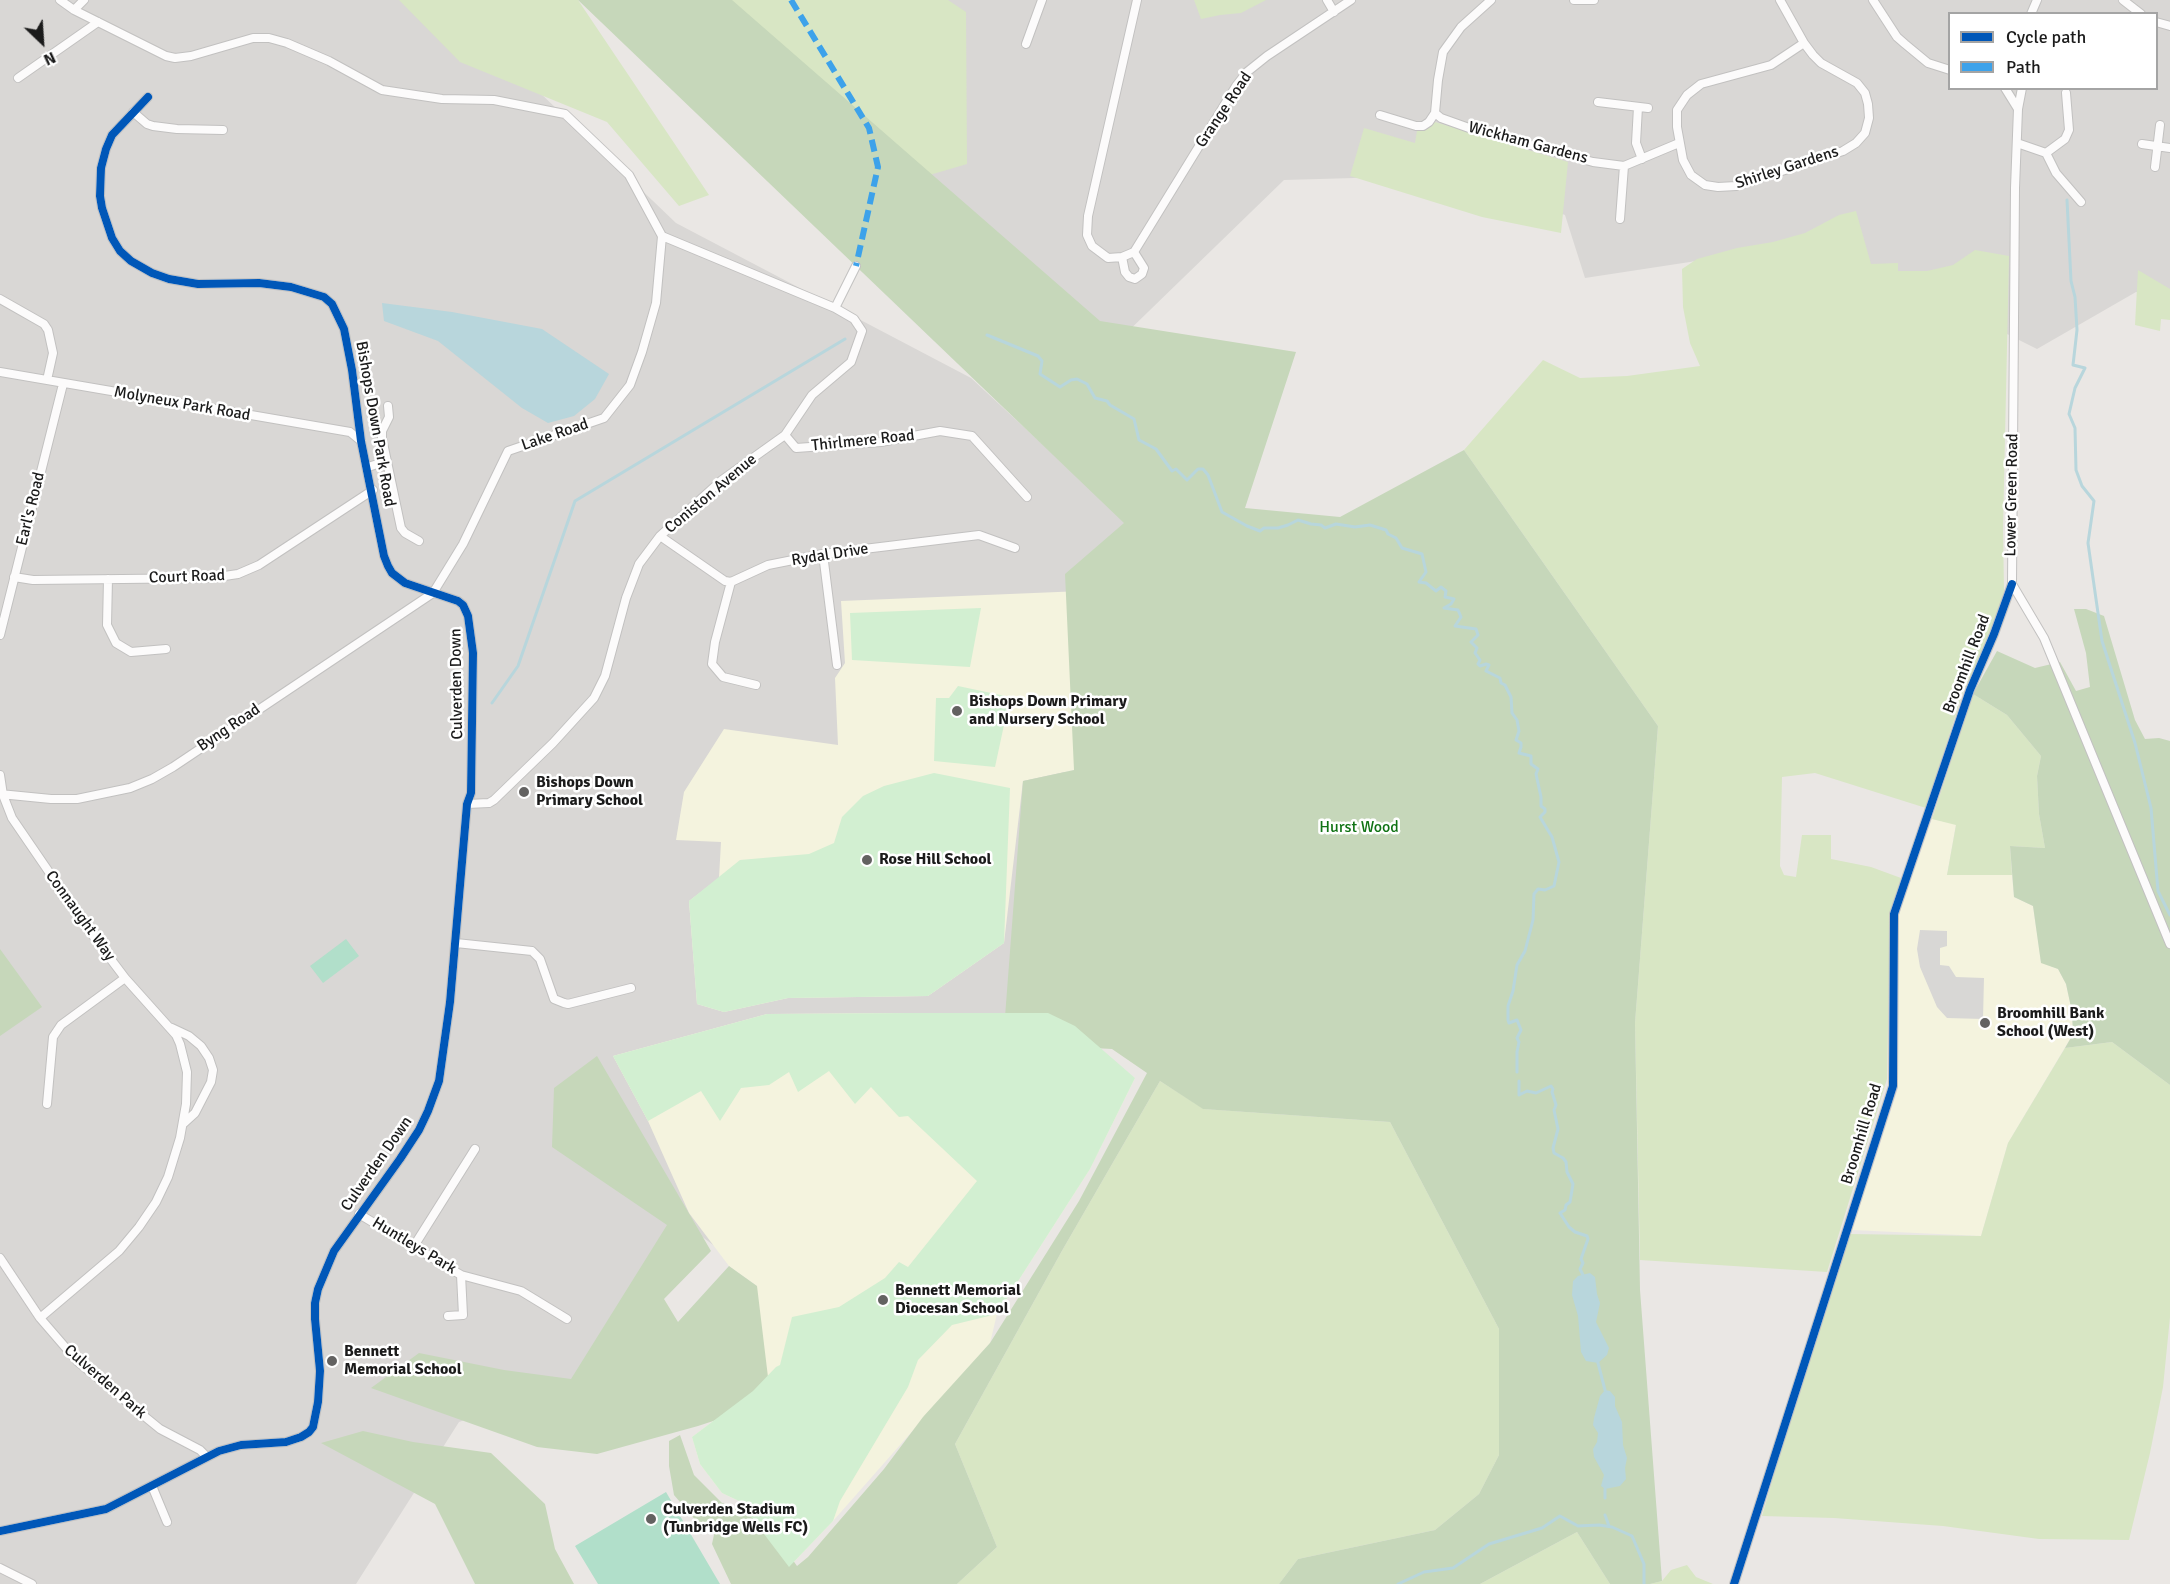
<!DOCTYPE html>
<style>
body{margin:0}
#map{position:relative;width:2170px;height:1584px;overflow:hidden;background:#eae7e4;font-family:Signika,sans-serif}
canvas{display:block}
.legend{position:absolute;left:1948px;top:12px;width:210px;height:78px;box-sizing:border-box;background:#fff;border:2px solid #a4a4a4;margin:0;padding:8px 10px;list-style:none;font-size:18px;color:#1b1b1b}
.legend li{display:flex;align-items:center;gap:12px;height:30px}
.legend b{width:30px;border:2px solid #a4a4a4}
.north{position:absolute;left:12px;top:12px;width:60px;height:60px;-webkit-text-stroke:4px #fff;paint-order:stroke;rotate:155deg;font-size:16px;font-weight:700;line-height:24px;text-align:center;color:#1b1b1b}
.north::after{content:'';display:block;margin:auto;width:21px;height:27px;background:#1b1b1b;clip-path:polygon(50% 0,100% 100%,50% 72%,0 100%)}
</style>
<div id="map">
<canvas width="2170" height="1584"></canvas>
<ul class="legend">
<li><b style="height:8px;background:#0057b8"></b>Cycle path</li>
<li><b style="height:8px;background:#3da2ea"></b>Path</li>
</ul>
<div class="north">N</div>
</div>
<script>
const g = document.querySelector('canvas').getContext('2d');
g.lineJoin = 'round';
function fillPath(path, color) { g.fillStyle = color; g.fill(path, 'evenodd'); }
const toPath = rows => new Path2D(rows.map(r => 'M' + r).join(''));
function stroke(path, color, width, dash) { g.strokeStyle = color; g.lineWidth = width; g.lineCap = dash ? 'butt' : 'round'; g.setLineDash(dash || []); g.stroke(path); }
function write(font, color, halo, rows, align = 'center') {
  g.font = font + ' Signika,sans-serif'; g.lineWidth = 5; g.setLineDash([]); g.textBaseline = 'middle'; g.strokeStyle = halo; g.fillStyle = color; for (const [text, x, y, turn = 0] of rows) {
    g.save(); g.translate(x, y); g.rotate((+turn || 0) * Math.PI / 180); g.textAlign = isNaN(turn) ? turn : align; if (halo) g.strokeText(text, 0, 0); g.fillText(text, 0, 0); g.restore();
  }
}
const residential = toPath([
 [0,0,443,0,676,223,971,378,1125,521,943,1291,801,1310,693,1230,574,1383,459,1422,356,1584,0,1584],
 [745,0,2170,0,2170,300,2136,292,2037,349,1931,296,1729,256,1585,278,1565,215,1459,175,1284,180,1115,344,797,76],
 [1950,14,2156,14,2156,88,1950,88]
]);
const education = toPath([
 [1082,591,1074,770,1023,781,1004,943,928,996,788,998,724,1012,697,1004,689,901,719,878,721,842,676,840,684,792,724,729,838,745,835,678,845,663,841,601],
 [1932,819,1956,824,1947,875,2012,875,2014,897,2033,906,2041,962,2058,969,2066,984,2072,1012,2073,1034,2008,1143,1981,1236,1852,1230,1898,1089,1898,918],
 [907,1013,1048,1013,1135,1078,1090,1169,997,1314,990,1343,833,1521,789,1567,739,1501,722,1493,700,1464,692,1437,753,1391,757,1286,729,1266,689,1213,648,1121,613,1056,767,1014]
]);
const grass = toPath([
 [399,0,578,0,709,195,679,206,607,122,460,62],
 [689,0,948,0,966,12,967,164,899,184],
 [1194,0,1266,0,1241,13,1220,15,1201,19],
 [1435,122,1568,162,1561,233,1482,217,1350,176,1364,128,1415,143,1417,131,1429,128],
 [1856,211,1871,264,1898,263,1898,271,1927,271,1953,265,1975,250,2009,256,2003,528,2004,591,1993,631,1963,692,1926,808,1815,773,1782,777,1780,866,1784,875,1796,877,1802,835,1831,835,1831,859,1871,867,1901,878,1890,917,1887,1079,1827,1272,1640,1260,1635,1023,1658,726,1464,450,1543,360,1580,378,1627,376,1700,366,1690,343,1683,307,1682,269,1697,259,1737,248,1773,242,1805,233,1839,215],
 [2138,270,2170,289,2170,320,2161,319,2160,331,2135,325],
 [1973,694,2007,715,2041,756,2037,776,2039,814,2045,848,2010,846,2012,875,1947,875,1956,825,1932,819],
 [2112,1042,2170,1085,2170,1317,2163,1387,2150,1453,2129,1540,2039,1539,1943,1526,1834,1518,1762,1516,1787,1429,1850,1234,1981,1236,2008,1143,2065,1048],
 [1160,1081,1204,1109,1390,1122,1499,1329,1499,1455,1479,1494,1435,1530,1298,1559,1279,1584,957,1584,997,1547,955,1444,1063,1249],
 [1577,1532,1610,1584,1480,1584],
 [1687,1565,1696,1577,1713,1584,1650,1584,1662,1581,1671,1570]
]);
const forest = toPath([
 [578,0,732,0,1100,321,1296,352,1245,508,1340,517,1464,450,1658,726,1635,1023,1640,1290,1662,1581,1650,1584,1610,1584,1577,1532,1480,1584,1279,1584,1298,1559,1435,1530,1479,1494,1499,1455,1499,1329,1390,1122,1203,1109,1160,1081,1063,1249,955,1444,997,1547,957,1584,731,1584,712,1544,717,1521,698,1523,674,1495,669,1466,669,1441,680,1435,694,1475,722,1503,762,1517,797,1566,808,1557,884,1469,923,1417,990,1343,1079,1201,1147,1073,1112,1049,1003,1043,1023,781,1074,770,1065,574,1124,523],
 [2074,609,2086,609,2104,616,2135,720,2145,739,2159,738,2170,741,2170,1085,2112,1042,2065,1048,2073,1034,2072,1012,2066,984,2058,969,2041,963,2033,906,2014,897,2010,846,2045,848,2039,814,2037,776,2041,756,2007,715,1973,694,1997,651,2035,668,2060,662,2076,691,2090,687,2086,653],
 [0,949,42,1007,0,1036],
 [597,1056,711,1251,664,1299,678,1322,729,1266,757,1286,771,1402,698,1426,597,1454,537,1447,371,1388,419,1353,504,1370,571,1379,667,1225,552,1147,554,1088],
 [363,1431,413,1442,491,1453,545,1504,555,1549,574,1584,475,1584,435,1504,321,1443]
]);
const park = toPath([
 [981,608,970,667,852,660,850,613],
 [958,686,1010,697,995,767,934,761,936,698,949,698],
 [934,773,1010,788,1004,943,928,996,788,998,724,1012,697,1004,689,901,740,860,809,854,834,843,842,817,863,796,884,786],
 [907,1013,1048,1013,1075,1026,1135,1078,1090,1169,997,1314,952,1325,918,1360,908,1387,840,1501,833,1521,789,1567,739,1501,722,1493,700,1464,692,1437,753,1391,776,1367,780,1365,792,1317,839,1307,885,1278,899,1262,908,1267,977,1181,908,1116,899,1117,871,1087,855,1104,829,1071,798,1092,789,1072,769,1085,741,1088,720,1121,701,1091,648,1121,613,1056,767,1014]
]);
const pitch = toPath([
 [346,939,359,956,323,983,310,966],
 [666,1492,720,1584,598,1584,575,1546]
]);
const parking = toPath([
 [1920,930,1947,931,1947,946,1940,948,1940,965,1949,966,1956,977,1984,978,1983,1019,1947,1018,1937,1007,1920,967,1917,949]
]);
const water = toPath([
 [382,303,452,312,542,329,609,374,595,399,574,416,548,423,522,408,438,341,384,321],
 [1590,1273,1595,1277,1597,1294,1600,1303,1596,1322,1609,1348,1607,1355,1598,1363,1586,1361,1581,1352,1578,1316,1572,1295,1573,1281,1578,1276],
 [1605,1390,1610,1391,1615,1397,1615,1406,1622,1422,1623,1445,1627,1458,1625,1468,1626,1479,1620,1486,1605,1489,1601,1486,1604,1475,1594,1457,1593,1449,1597,1442,1598,1433,1593,1425,1594,1418,1600,1396]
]);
const stream = toPath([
 [2067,200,2071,281,2075,297,2077,330,2073,365,2085,368,2075,388,2069,414,2075,428,2076,470,2082,486,2094,501,2088,543,2102,641,2135,743,2151,808,2158,891,2170,915],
 [987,335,1038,356,1042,361,1040,374,1060,387,1071,380,1077,379,1087,384,1095,398,1107,401,1110,405,1134,419,1139,440,1156,449,1172,471,1176,469,1187,480,1198,469,1203,469,1208,475,1222,512,1247,526,1260,531,1264,528,1278,528,1288,525,1298,520,1311,524,1321,525,1325,528,1336,524,1355,527,1370,525,1386,530,1388,534,1396,538,1402,548,1422,554,1426,572,1419,582,1426,583,1436,591,1441,587,1446,591,1445,597,1454,599,1451,604,1444,608,1458,610,1461,617,1455,626,1476,629,1478,635,1471,642,1477,648,1475,653,1480,660,1478,664,1480,666,1486,664,1489,665,1486,671,1500,678,1501,683,1505,685,1511,697,1512,713,1517,720,1519,731,1516,740,1521,743,1521,747,1519,753,1531,756,1531,764,1538,769,1536,774,1541,797,1541,806,1545,809,1545,812,1540,817,1552,837,1559,862,1554,886,1545,890,1538,889,1534,894,1533,920,1525,951,1517,965,1513,991,1508,1006,1508,1020,1509,1023,1517,1020,1521,1030,1517,1038,1519,1042,1517,1052,1517,1072],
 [492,703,518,666,575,501,845,339],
 [1519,1081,1519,1095,1527,1091,1536,1093,1551,1086,1553,1089,1552,1092,1556,1105,1554,1110,1558,1129,1553,1148,1554,1153,1563,1158,1566,1162,1567,1172,1573,1184,1570,1202,1566,1205,1565,1210,1560,1213,1569,1227,1575,1232,1587,1236,1588,1239,1581,1259,1583,1263,1580,1269,1583,1275],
 [1598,1363,1605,1390],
 [1605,1498,1605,1489],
 [1605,1515,1609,1526],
 [1398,1584,1424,1572,1453,1568,1489,1544,1542,1528,1560,1516,1578,1526,1599,1525,1612,1527,1632,1536,1644,1564,1644,1584]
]);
const street = toPath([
 [60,0,74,10,166,56,175,58,191,56,253,38,269,38,287,43,329,61,382,90,442,99,494,100,565,114,629,175,662,236],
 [1137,0,1088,216,1087,235,1092,246,1108,258,1122,257,1134,252,1236,86,1247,72,1267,56,1351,0],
 [1327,0,1334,12],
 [1574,0,1594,0],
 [1780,0,1804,43,1813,55,1821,63,1857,83,1865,93,1868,104,1869,118,1865,133,1856,143,1843,151,1736,186,1718,187,1705,185,1691,175,1683,160,1677,127,1677,110,1687,95,1701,84,1771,65,1804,43],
 [1873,0,1897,37,1905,44,1928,63,1950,70],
 [2123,0,2141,14],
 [74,10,84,0],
 [2031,14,2037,0],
 [2156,22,2170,26],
 [1026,44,1042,0],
 [18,78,98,22],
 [2005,88,2018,109,2015,188,2012,584,2044,638,2170,944],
 [1598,102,1648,108],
 [1638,107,1636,143,1642,159],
 [2018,109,2022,88],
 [133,112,147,124,153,126,177,129,223,130],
 [1435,113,1441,118,1469,128,1545,149,1593,162,1624,166,1679,143],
 [1435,113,1438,80,1443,52,1461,27,1491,0],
 [1380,115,1416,126,1423,126,1429,122,1435,113],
 [2017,143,2046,153,2056,173,2081,202],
 [2142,144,2170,148],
 [2046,153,2065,139,2069,130,2066,93],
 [2155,167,2160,125],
 [1620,219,1624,166],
 [1122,257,1125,272,1129,277,1135,279,1142,274,1144,268,1134,252],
 [0,299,44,324,48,330,53,353,47,380],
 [835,308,856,266],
 [0,372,350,432,361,441],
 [388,406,389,417,382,431,382,438,401,528,405,533,419,541],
 [785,435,796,448,881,442,940,431,972,436,1027,497],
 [368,467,387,461],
 [660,536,725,581,731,582,768,565,823,554,979,535,1015,548],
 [823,554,837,665],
 [14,577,33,580,211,578,238,574,259,565,373,490],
 [108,579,107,625,116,643,131,652,166,649],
 [731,582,715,642,712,664,723,677,756,685],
 [0,635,63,384],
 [0,775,3,795,12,818,88,929,125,978,176,1035,180,1044,187,1072,186,1104,180,1138,168,1177,156,1202,139,1227,119,1251,40,1318],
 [0,794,51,799,77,799,130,788,152,779,173,767,433,593,463,544,508,451,604,418,630,385,642,352,656,303,662,236],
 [467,804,489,803,494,800,553,743,594,698,605,676,626,598,639,564,660,536,722,480,785,435,812,395,851,362,862,331,854,319,835,308,662,236],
 [456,943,532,951,540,959,554,999,564,1003,568,1004,631,988],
 [172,1028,189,1036,201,1046,209,1058,213,1070,211,1082,195,1113,184,1123],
 [47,1104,53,1037,61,1025,125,978],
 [359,1214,461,1275,521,1291,567,1319],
 [414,1246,475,1149],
 [0,1258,40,1318,78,1362,160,1429,200,1450,206,1456],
 [448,1316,463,1315,461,1275],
 [152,1486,167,1522],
 [0,1531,106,1509,219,1451,241,1445,286,1442,301,1437,309,1432,313,1427,318,1402,320,1371,315,1319,315,1303,318,1289,334,1251,400,1159,419,1130,428,1111,439,1081,450,1002,467,804,471,793,473,653,468,616,463,605,458,601,405,583,392,573,388,566,384,556,361,441,352,370,344,329,332,304,324,297,291,287,259,283,198,284,169,279,152,273,131,261,120,251,112,238,102,208,100,196,101,168,106,149,112,135,148,97],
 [0,1568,32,1584],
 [1734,1584,1893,1086,1894,914,1970,690,1994,634,2012,584]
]);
const quiet = toPath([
 [791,0,869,128,878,167,856,266]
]);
const cycleway = toPath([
 [0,1531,106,1509,219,1451,241,1445,286,1442,301,1437,309,1432,313,1427,318,1402,320,1371,315,1319,315,1303,318,1289,334,1251,400,1159,419,1130,428,1111,439,1081,450,1002,467,804,471,793,473,653,468,616,463,605,458,601,405,583,392,573,388,566,384,556,361,441,352,370,344,329,332,304,324,297,291,287,259,283,198,284,169,279,152,273,131,261,120,251,112,238,102,208,100,196,101,168,106,149,112,135,148,97],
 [1734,1584,1893,1086,1894,914,1970,690,1994,634,2012,584]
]);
const markers = [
 [957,711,6,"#636261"],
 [524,792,6,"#636261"],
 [867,860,6,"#636261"],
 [1985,1023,6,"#636261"],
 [883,1300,6,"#636261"],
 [332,1361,6,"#636261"],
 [651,1519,6,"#636261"]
];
const streetNames = [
 ["Grange Road",1224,110,-56],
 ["Wickham Gardens",1528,143,15],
 ["Shirley Gardens",1787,168,-18],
 ["Molyneux Park Road",182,404,10],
 ["Bishops Down Park Road",375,424,80],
 ["Lake Road",555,435,-19],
 ["Thirlmere Road",863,441,-6],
 ["Coniston Avenue",711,494,-40],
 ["Lower Green Road",2012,495,-89],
 ["Earl's Road",31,509,-76],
 ["Rydal Drive",830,555,-9],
 ["Court Road",187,577,-2],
 ["Broomhill Road",1967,664,-69],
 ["Culverden Down",457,684,-91],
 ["Byng Road",229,728,-34],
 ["Connaught Way",80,916,54],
 ["Broomhill Road",1862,1134,-73],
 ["Culverden Down",377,1164,-55],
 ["Huntleys Park",414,1246,31],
 ["Culverden Park",105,1382,41]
];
const poiNames = [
 ["Bishops Down Primary",969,702],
 ["and Nursery School",969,720],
 ["Bishops Down",536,783],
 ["Primary School",536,801],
 ["Rose Hill School",879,860],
 ["Broomhill Bank",1997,1014],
 ["School (West)",1997,1032],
 ["Bennett Memorial",895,1291],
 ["Diocesan School",895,1309],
 ["Bennett",344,1352],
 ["Memorial School",344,1370],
 ["Culverden Stadium",663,1510],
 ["(Tunbridge Wells FC)",663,1528]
];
const parkNames = [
 ["Hurst Wood",1359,828]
];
fillPath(residential, '#d9d7d5');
fillPath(education, '#f4f3de');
fillPath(grass, '#d8e6c4');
fillPath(forest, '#c6d7ba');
fillPath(park, '#d2efd1');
fillPath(pitch, '#b1dfca');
fillPath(parking, '#d8d7d5');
fillPath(water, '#b8d6dc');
stroke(stream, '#b8d6dc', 3);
stroke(street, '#c2c1c0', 10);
stroke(street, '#fcfbfb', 8);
stroke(quiet, '#3da2ea', 6, [12, 6]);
stroke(cycleway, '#0057b8', 8);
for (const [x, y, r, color] of markers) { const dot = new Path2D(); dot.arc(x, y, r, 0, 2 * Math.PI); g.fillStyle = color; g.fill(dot); stroke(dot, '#fff', 2); }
write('16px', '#1b1b1b', '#fff', streetNames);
write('bold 16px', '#1b1b1b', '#fff', poiNames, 'left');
write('16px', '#107314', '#fff', parkNames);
</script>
